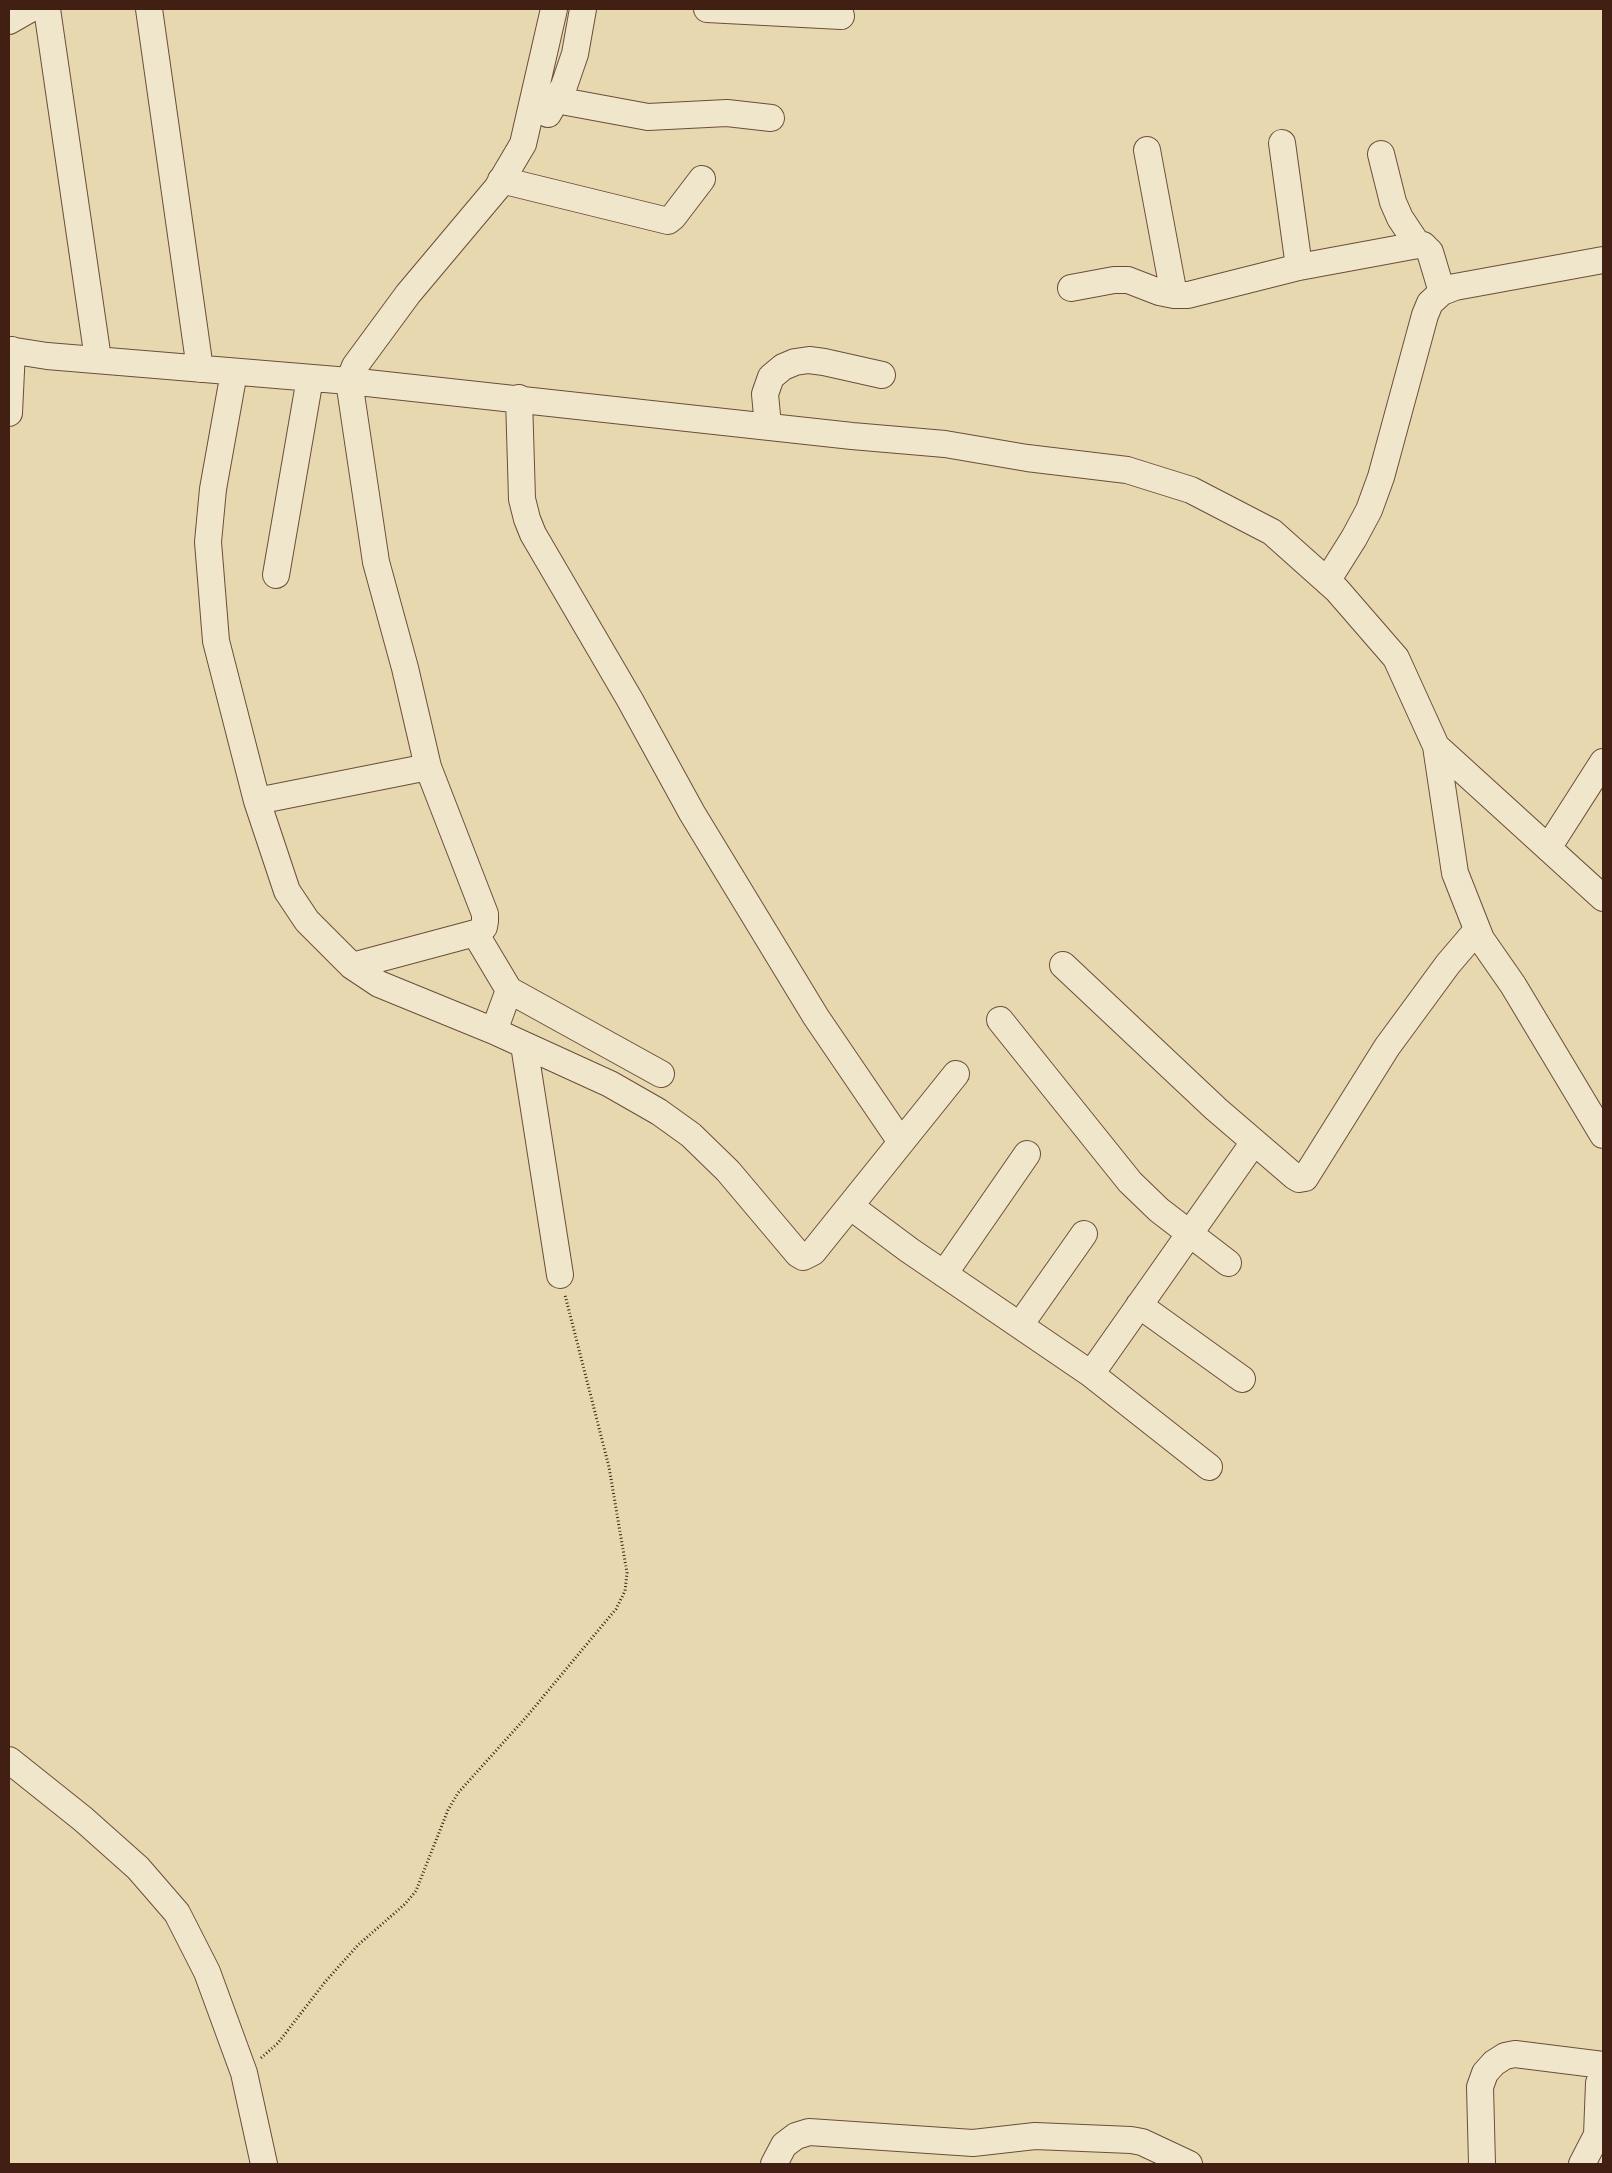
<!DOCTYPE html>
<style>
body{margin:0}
#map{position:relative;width:1612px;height:2173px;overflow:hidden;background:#e8d8af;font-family:"IM FELL Great Primer",serif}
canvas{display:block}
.frame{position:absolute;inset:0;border:10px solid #412013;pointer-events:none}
</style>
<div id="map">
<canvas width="1612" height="2173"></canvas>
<div class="frame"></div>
</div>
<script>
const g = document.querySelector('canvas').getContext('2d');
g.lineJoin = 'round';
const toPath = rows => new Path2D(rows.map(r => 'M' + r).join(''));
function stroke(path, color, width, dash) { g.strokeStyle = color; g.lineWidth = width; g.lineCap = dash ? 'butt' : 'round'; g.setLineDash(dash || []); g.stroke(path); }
const path = toPath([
 [261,2058,278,2043,325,1982,358,1945,405,1904,416,1891,448,1810,458,1793,528,1715,616,1609,625,1591,627,1573,609,1467,565,1295]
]);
const minor = toPath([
 [47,9,98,359],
 [149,9,200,369],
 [707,9,841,16],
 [9,21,30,9],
 [556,100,648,117,727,113,771,118],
 [548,114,564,86,575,54,583,9],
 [1282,143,1299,267],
 [1147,150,1174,295],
 [1381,154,1393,202,1400,218,1418,245],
 [501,180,668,221,673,217,702,179],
 [1071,288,1114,280,1128,280,1159,292,1174,295,1188,295,1299,267,1418,245,1423,245,1430,252,1442,292],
 [9,350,47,356,349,381,852,436,945,444,1027,458,1127,470,1191,490,1272,532,1337,590,1396,658,1436,746,1455,873,1481,939,1513,985,1603,1135],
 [234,372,213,489,208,542,216,641,257,801,287,891,307,921,352,966,379,984,494,1031,610,1084,659,1112,691,1135,728,1171,798,1254,803,1257,813,1252,956,1074],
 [519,398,522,499,527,519,533,534,630,700,692,813,816,1017,901,1142],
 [9,413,12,350],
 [768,426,765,394,771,377,783,367,795,362,809,360,824,362,882,375],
 [276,575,310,378],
 [1327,581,1354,538,1369,510,1381,477,1425,315,1430,303,1442,292,1455,287,1603,260],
 [1436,746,1603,898],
 [257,801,428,767],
 [1548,848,1603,762],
 [475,933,509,990,661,1074],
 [1063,965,1216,1109,1294,1176,1299,1179,1305,1178,1387,1047,1448,964,1477,930],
 [352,966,479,932,484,927,485,921,485,914,428,767,405,668,376,562,349,381,355,366,408,294,497,188,523,144,554,9],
 [1000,1020,1130,1182,1159,1210,1228,1263],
 [494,1031,509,990],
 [524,1045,560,1275],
 [850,1206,909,1250,1091,1374,1209,1467],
 [944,1274,1027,1154],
 [1139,1305,1242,1379],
 [1020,1325,1084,1234],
 [1091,1374,1254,1142],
 [9,1760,83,1819,138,1868,177,1913,207,1972,244,2073,264,2164],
 [774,2164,784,2145,796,2136,809,2132,973,2143,1035,2136,1131,2140,1142,2142,1189,2164],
 [1482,2164,1480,2087,1485,2073,1494,2063,1505,2056,1515,2054,1603,2065],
 [1582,2164,1597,2135,1599,2083,1603,2071]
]);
stroke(minor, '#6b4e3a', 28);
stroke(path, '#412013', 3, [1, 2.5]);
stroke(minor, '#f0e6cb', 26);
</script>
